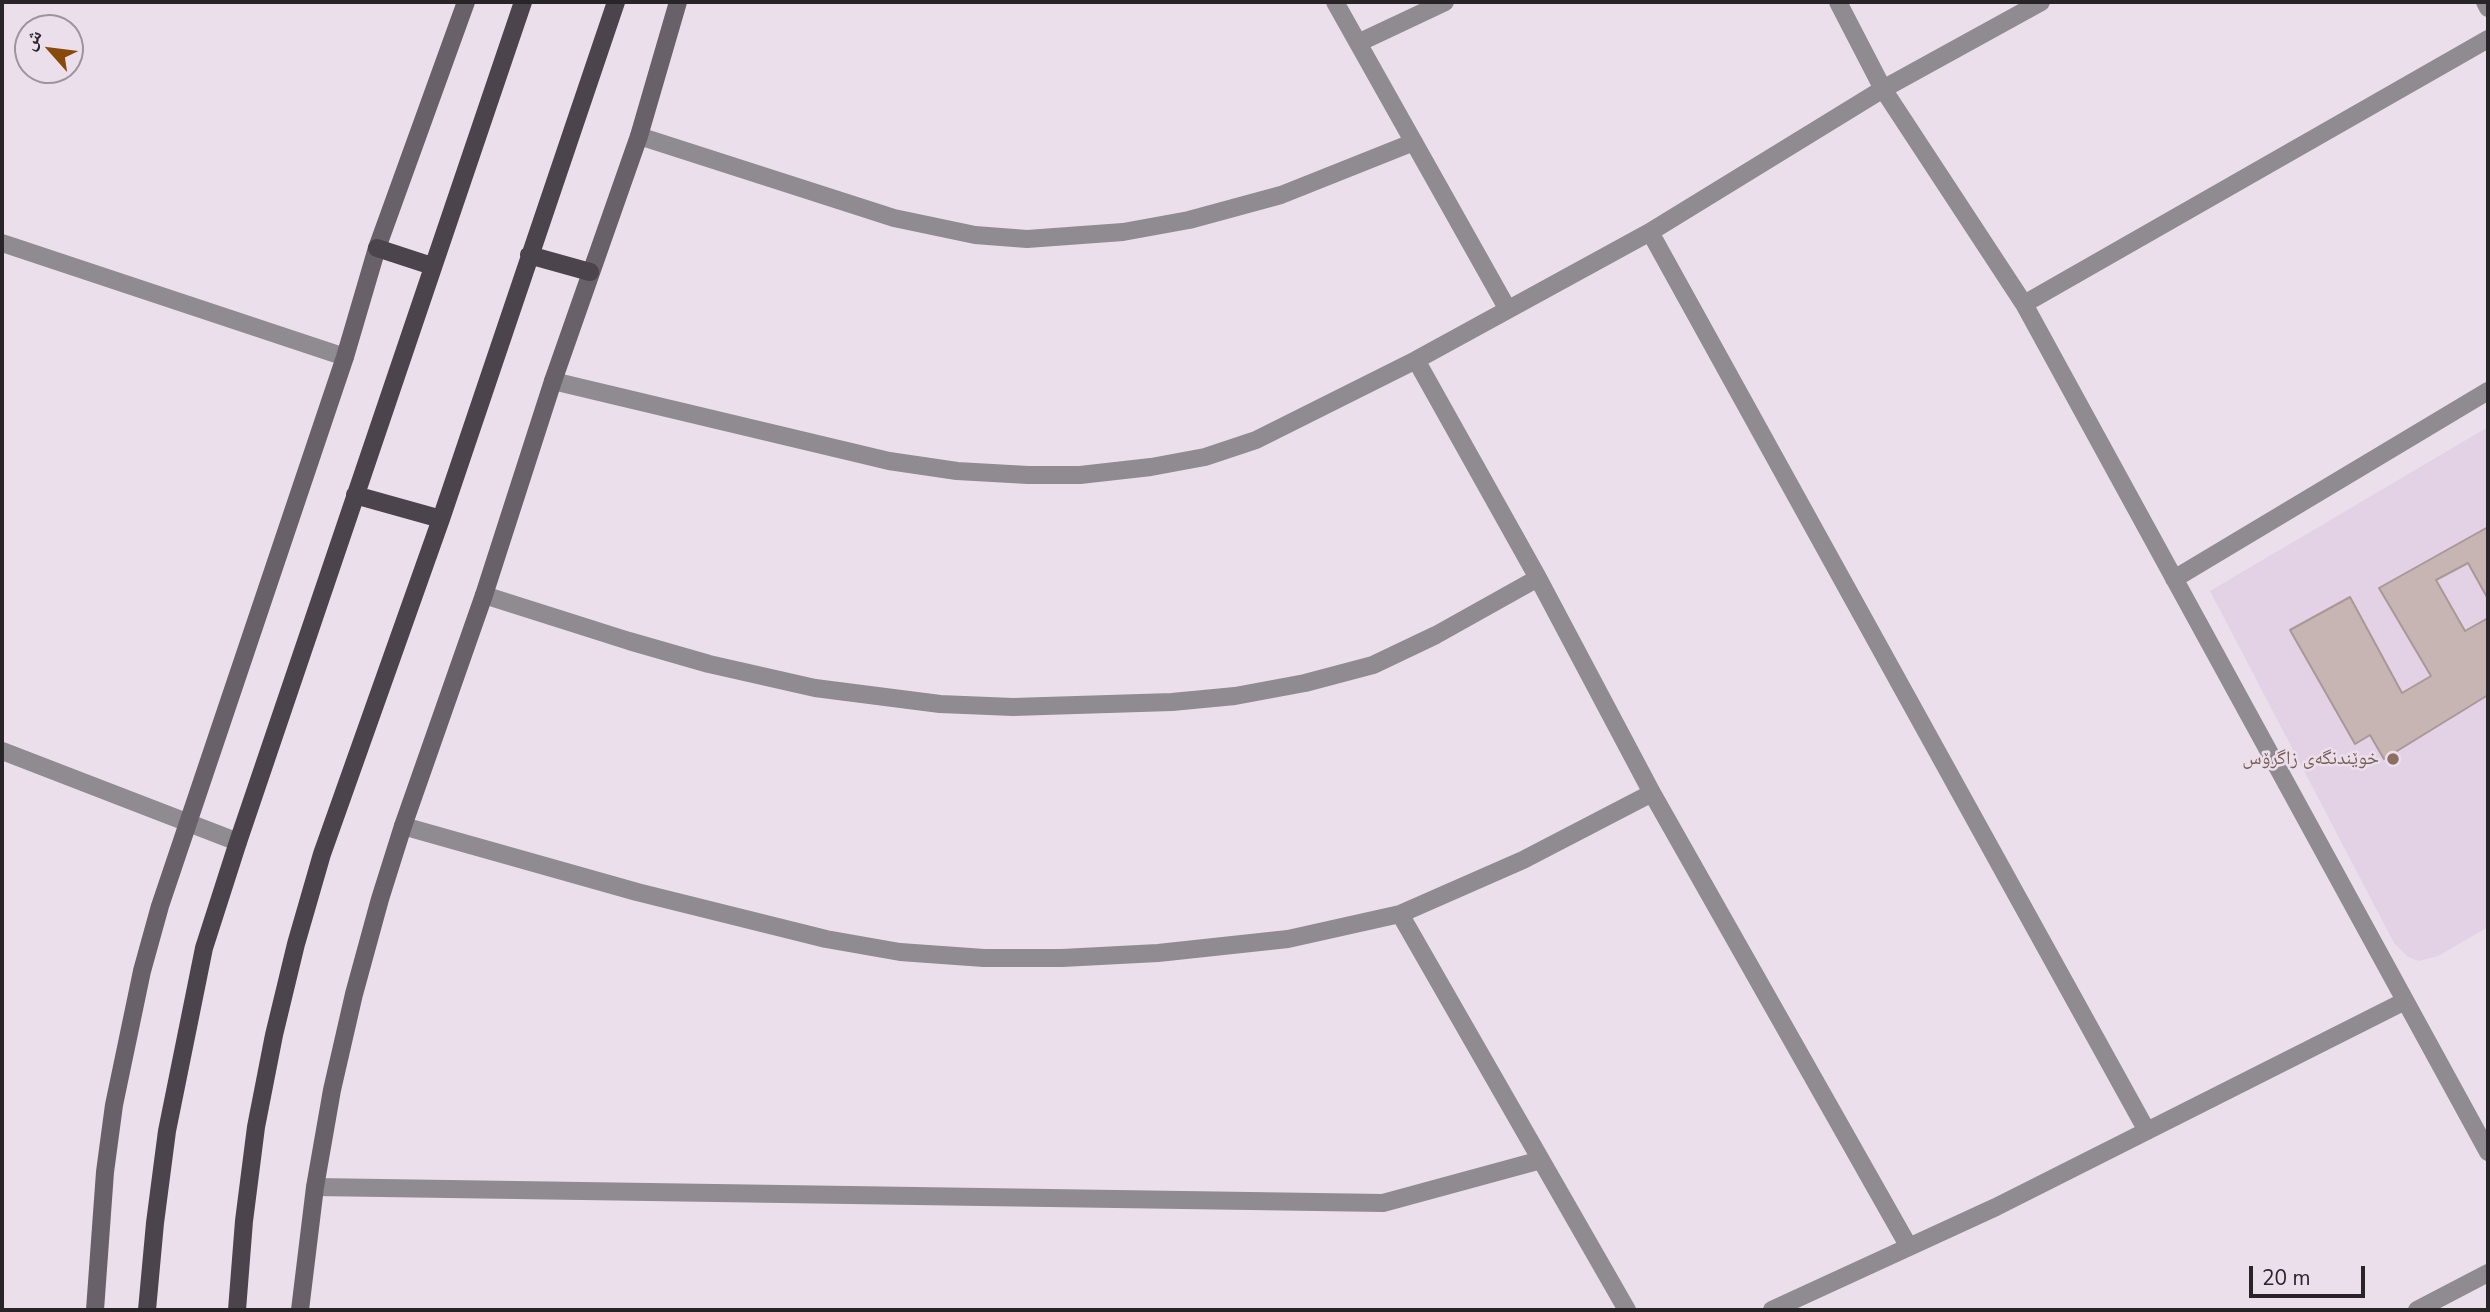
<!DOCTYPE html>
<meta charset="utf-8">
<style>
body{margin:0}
#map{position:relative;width:2490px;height:1312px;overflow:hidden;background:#ebdfec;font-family:"Nunito Sans","Noto Naskh Arabic",sans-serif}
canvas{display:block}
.frame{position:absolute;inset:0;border:4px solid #282428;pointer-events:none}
.north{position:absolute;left:14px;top:14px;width:70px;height:70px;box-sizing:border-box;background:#ebdfec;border:2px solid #9d949e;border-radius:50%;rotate:298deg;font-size:19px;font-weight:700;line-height:28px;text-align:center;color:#282428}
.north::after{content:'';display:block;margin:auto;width:24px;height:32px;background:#884a0a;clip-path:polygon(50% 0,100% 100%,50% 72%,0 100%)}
.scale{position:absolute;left:2249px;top:1266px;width:116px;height:32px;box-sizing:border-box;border:4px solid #282428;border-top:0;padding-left:9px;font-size:21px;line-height:24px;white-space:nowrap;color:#282428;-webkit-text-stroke:5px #ebdfec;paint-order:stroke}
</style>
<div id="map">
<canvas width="2490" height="1312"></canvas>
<div class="frame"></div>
<div class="north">ش</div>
<div class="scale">20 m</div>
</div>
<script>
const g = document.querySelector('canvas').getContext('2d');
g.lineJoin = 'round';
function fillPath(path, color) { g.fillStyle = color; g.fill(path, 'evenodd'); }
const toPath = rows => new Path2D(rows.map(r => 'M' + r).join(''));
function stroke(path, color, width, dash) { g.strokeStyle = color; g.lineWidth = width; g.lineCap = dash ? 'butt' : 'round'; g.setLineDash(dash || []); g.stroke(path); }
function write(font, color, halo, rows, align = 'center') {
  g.font = font + ' "Nunito Sans","Noto Naskh Arabic",sans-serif'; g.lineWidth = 5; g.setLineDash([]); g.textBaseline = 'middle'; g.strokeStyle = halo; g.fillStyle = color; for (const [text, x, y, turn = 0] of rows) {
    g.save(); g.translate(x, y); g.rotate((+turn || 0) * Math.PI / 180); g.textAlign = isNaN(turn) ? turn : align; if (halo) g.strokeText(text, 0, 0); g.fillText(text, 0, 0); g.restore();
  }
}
const built = toPath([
 [2488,427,2488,927,2438,956,2419,961,2408,957,2394,943,2210,591]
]);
const building = toPath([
 [2488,527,2488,599,2468,563,2436,580,2465,631,2488,618,2488,695,2384,759,2370,735,2355,744,2290,630,2350,597,2402,693,2431,676,2379,588,2488,527]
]);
const street = toPath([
 [1335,2,1507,308],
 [1838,2,1883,89,2024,304,2488,1152],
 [2485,2,2488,8],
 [1358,43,1445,2],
 [639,136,894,218,975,235,1027,239,1123,232,1189,220,1281,195,1414,142],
 [1650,232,2147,1131],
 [2,243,345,357],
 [2024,304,2488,39],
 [1416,360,1538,578,1652,793,1909,1247],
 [553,381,889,461,957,471,1028,475,1080,475,1151,467,1205,457,1256,440,1416,360,1650,232,1883,89,2041,2],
 [2174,579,2488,391],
 [484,595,629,641,709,664,815,688,940,704,1013,707,1172,702,1235,696,1305,683,1373,665,1436,635,1538,578],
 [2,751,238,842],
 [403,826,637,892,826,939,900,952,984,958,1062,958,1158,953,1288,939,1400,914,1523,860,1652,793],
 [1400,914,1627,1310],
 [315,1187,1383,1203,1541,1160],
 [1772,1310,1996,1207,2405,1001],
 [2417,1310,2488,1273]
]);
const secondary = toPath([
 [95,1310,105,1172,114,1105,142,971,160,906,345,357,377,248,466,2],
 [300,1310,315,1187,332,1090,354,994,380,899,403,826,484,595,553,381,639,136,678,2]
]);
const primary = toPath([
 [377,248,432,266],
 [529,255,590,272],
 [355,495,441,519],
 [147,1310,155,1223,167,1131,204,948,238,842,523,2],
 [237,1310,244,1221,256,1127,274,1035,296,944,322,854,441,519,616,2]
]);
const markers = [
 [2393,759,7,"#8d6e63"]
];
const educationNames = [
 ["خوێندنگەی زاگرۆس",2379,759]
];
fillPath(built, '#e3d2e5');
fillPath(building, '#c7b5b3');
stroke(building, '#a99896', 2);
stroke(street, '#8f8b90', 18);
stroke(secondary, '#686169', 18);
stroke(primary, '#4c444d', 18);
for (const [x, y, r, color] of markers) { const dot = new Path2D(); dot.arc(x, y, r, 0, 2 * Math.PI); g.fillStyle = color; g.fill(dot); stroke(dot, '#ebdfec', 2.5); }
write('19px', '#785e54', '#ebdfec', educationNames, 'right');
</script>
